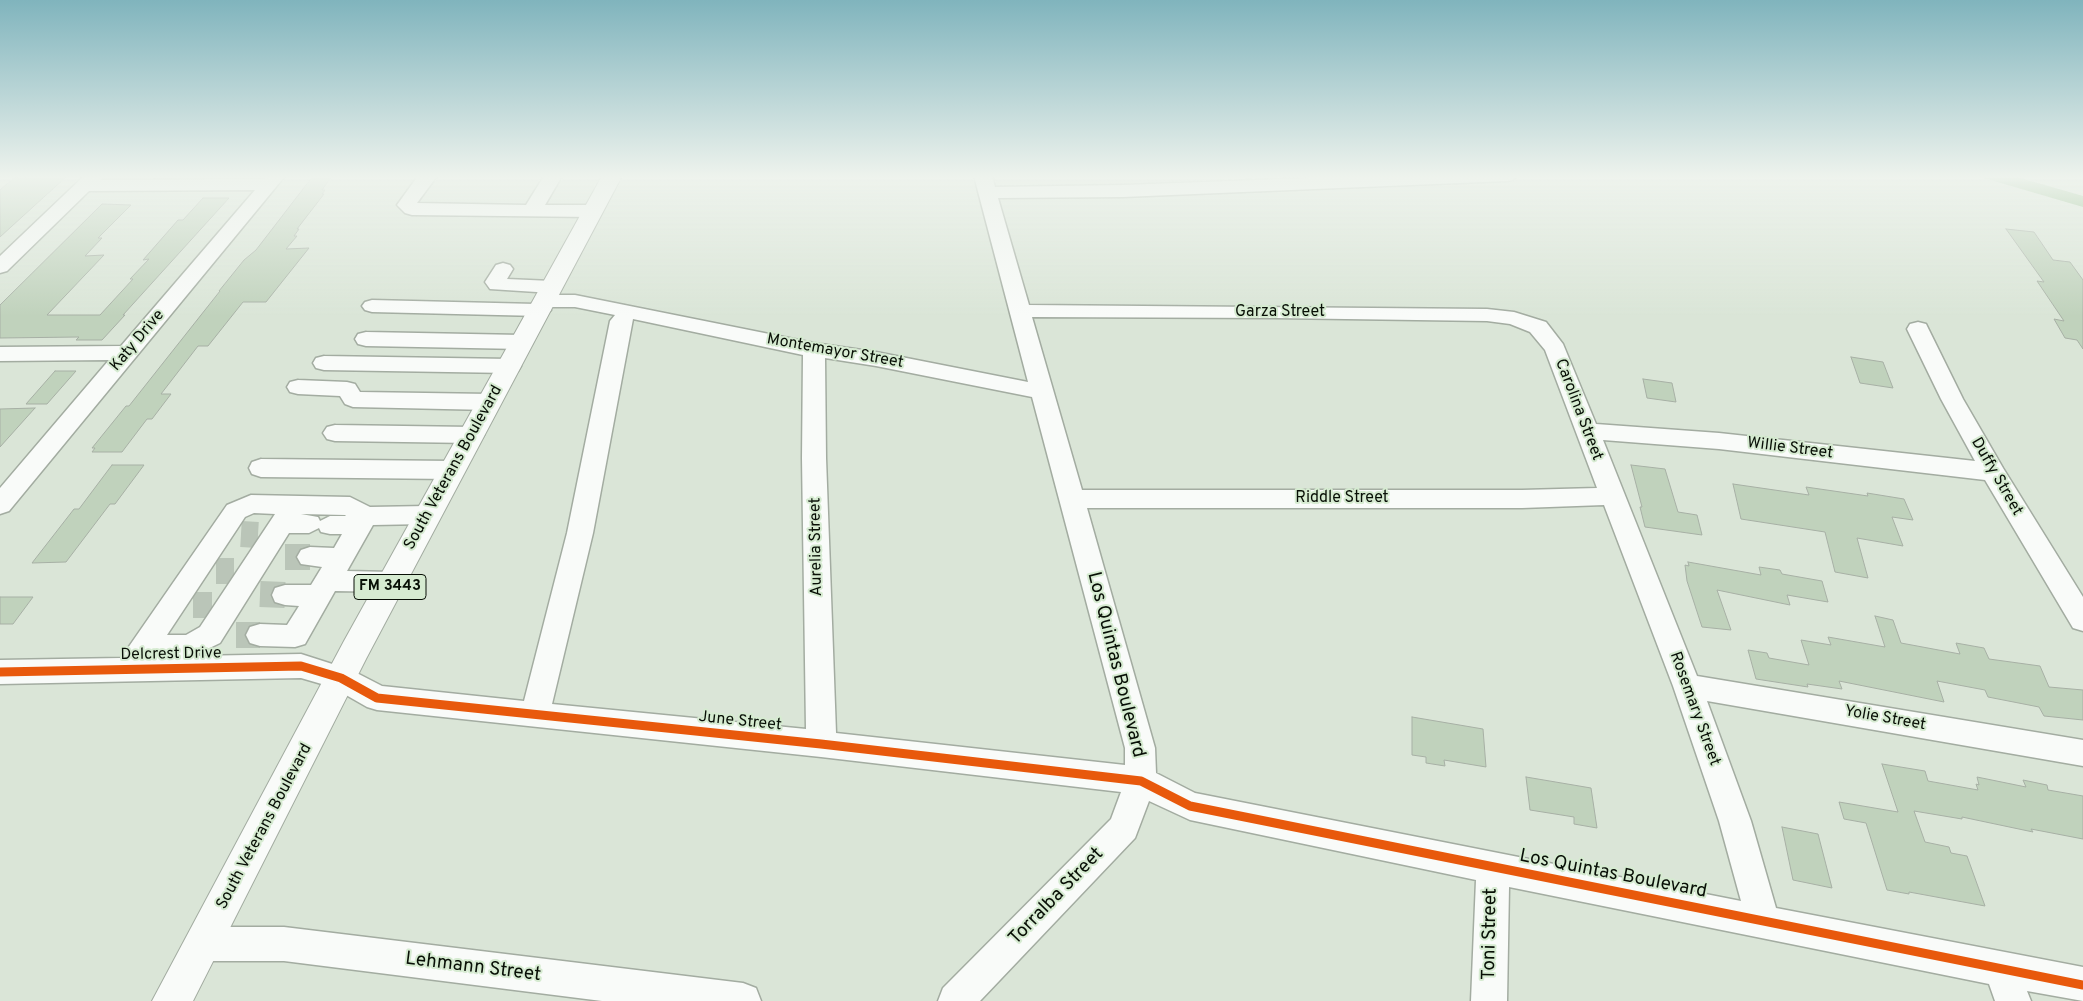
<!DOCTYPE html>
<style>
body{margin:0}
canvas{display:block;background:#dae5d7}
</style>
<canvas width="2083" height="1001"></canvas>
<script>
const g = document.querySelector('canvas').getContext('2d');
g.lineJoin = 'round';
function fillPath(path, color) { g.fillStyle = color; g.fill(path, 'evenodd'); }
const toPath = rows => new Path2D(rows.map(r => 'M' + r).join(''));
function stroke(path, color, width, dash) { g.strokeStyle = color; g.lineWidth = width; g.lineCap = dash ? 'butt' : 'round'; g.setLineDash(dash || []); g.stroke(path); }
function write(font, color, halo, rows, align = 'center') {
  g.font = font + ' Overpass,sans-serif'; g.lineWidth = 4; g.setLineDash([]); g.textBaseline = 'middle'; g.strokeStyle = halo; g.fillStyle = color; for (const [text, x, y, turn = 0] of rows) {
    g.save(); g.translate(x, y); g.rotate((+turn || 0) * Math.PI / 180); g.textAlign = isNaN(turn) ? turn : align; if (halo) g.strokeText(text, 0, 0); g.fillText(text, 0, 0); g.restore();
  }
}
const water = toPath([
 [1977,176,2014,176,2031,181,2083,196,2083,207]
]);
const building = toPath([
 [43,176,67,176,0,237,0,190,14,178,43,176],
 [313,176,332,176,322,190,325,190,322,194,324,194,297,229,299,229,294,236,297,236,286,249,309,248,266,302,243,302,208,346,198,346,161,394,171,394,152,419,147,419,122,452,92,452,95,448,92,448,126,406,129,406,220,291,219,291,244,260,256,250,313,176],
 [203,198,229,198,123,315,125,315,102,340,76,340,79,337,0,338,0,305,102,204,131,205,98,238,102,238,85,256,104,255,47,315,100,315,133,279,130,279,149,259,143,260,178,220,183,220,203,198],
 [2006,229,2034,232,2053,260,2070,262,2083,280,2083,349,2077,340,2065,338,2054,319,2064,321,2037,281,2044,282,2006,229],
 [1851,357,1883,362,1893,388,1860,383,1851,357],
 [55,371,76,371,47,404,26,404,55,371],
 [1643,379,1672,383,1676,402,1647,398,1643,379],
 [35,408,0,447,0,409,35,408],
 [112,465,144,465,115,504,110,504,66,562,32,563,74,509,79,509,112,465],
 [1631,465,1665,469,1678,512,1697,515,1702,535,1645,527,1640,507,1642,507,1631,465],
 [1733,484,1809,495,1806,487,1868,496,1867,493,1904,499,1913,520,1892,517,1903,546,1857,538,1868,578,1835,572,1825,532,1741,519,1733,484],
 [1688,562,1761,575,1759,567,1780,570,1782,574,1822,581,1828,602,1787,595,1790,605,1717,590,1731,630,1702,627,1687,581,1685,565,1689,566,1688,562],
 [0,597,33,597,13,624,0,624,0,597],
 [1875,616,1893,620,1901,643,1960,654,1956,643,1984,648,1989,659,2040,666,2049,687,2083,690,2083,720,2044,716,2039,707,1988,697,1985,690,1937,681,1944,702,1839,681,1842,689,1807,684,1808,687,1756,679,1748,650,1767,653,1769,658,1809,665,1801,640,1831,645,1828,637,1885,647,1875,616],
 [1412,717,1483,729,1486,767,1444,760,1445,766,1426,763,1426,757,1412,755,1412,717],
 [1882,764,1925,771,1928,781,1978,790,1976,784,1979,785,1977,777,2026,787,2023,780,2047,785,2048,790,2083,796,2083,839,2031,829,2033,832,1962,817,1962,819,1914,811,1925,842,1949,847,1951,853,1967,856,1985,906,1909,892,1909,894,1887,890,1866,823,1844,819,1839,802,1898,812,1882,764],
 [1526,777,1591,788,1597,828,1574,824,1574,817,1530,810,1526,777],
 [1782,827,1818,834,1832,888,1793,880,1782,827]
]);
const minorTunnel = toPath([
 [241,534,258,535],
 [285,557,310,557],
 [216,571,234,571],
 [260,594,285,595],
 [193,605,212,605],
 [236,635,260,635]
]);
const minor = toPath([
 [84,176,104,176,101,180,264,179,266,176,285,176,9,511,0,514,0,488,109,360,0,361,0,347,121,346,255,190,89,191,7,271,0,273,0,256,84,176],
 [418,176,437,176,417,203,526,205,544,176,562,176,545,205,593,205,600,207,602,211,600,215,593,217,412,215,405,213,397,205,418,176],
 [974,176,992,176,995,187,1123,185,1362,176,1516,176,1513,180,1507,181,1123,197,998,198,1029,305,1487,309,1514,312,1546,322,1563,344,1596,424,1719,433,1975,461,1941,399,1907,329,1910,324,1918,322,1926,324,1963,399,2003,468,2083,597,2083,631,2073,628,1985,480,1719,449,1603,440,1697,676,2083,740,2083,766,1707,701,1751,821,1776,908,2083,967,2083,1001,2027,991,2031,1001,1995,1001,1989,984,1509,887,1507,1001,1471,1001,1476,880,1190,820,1149,801,1135,838,980,1001,938,1001,943,988,1111,819,1121,792,821,757,377,710,367,707,332,687,301,678,0,684,0,660,121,658,227,505,251,495,350,497,370,507,427,506,436,508,440,515,436,522,427,524,373,525,347,571,392,572,401,575,405,582,401,589,392,592,335,591,305,644,295,647,260,646,250,643,246,635,250,627,260,624,287,625,299,606,285,605,275,602,272,595,275,588,285,585,311,585,322,567,301,564,297,557,301,550,310,547,334,548,342,534,330,534,321,532,319,528,309,533,289,533,220,643,193,656,301,654,351,670,382,686,524,701,567,533,610,321,615,315,575,307,549,307,551,310,547,314,540,316,372,312,365,310,362,306,365,302,372,300,536,304,535,301,538,297,545,295,575,295,814,343,876,352,1028,382,974,176],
 [1032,317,1275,318,1487,321,1510,324,1530,332,1545,350,1597,488,1522,490,1082,490,1032,317],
 [633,319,803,355,802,458,806,729,552,704,593,533,633,319],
 [825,358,876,366,1032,397,1125,748,1125,765,836,733,826,458,825,358],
 [1604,505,1673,686,1719,821,1741,901,1195,793,1156,773,1155,748,1087,508,1522,508,1604,505],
 [254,513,275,514,200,627,186,635,167,635,245,517,254,513],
 [301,514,345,515,346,516,330,516,320,521,318,517,301,514],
 [503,263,510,265,513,269,507,279,552,281,559,283,562,287,559,291,552,293,490,289,485,282,496,265,503,263],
 [366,332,522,335,530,337,533,342,530,347,522,349,366,346,358,344,355,339,358,334,366,332],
 [324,356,510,359,518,361,521,366,518,371,510,373,324,370,316,368,313,363,316,358,324,356],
 [298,380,347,382,355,384,360,392,490,394,498,397,501,402,498,407,490,410,353,407,345,404,340,396,298,394,290,392,287,387,290,382,298,380],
 [335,425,472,427,480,429,484,435,480,441,472,443,335,441,327,439,323,433,327,427,335,425],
 [261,459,452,461,461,464,464,470,461,476,452,479,261,477,252,474,249,468,252,462,261,459],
 [203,927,284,927,743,983,756,988,761,1001,602,1001,284,961,203,961,191,956,186,944,191,932,203,927]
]);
const major = toPath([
 [602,176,622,176,367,657,193,1001,152,1001,344,641,602,176]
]);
const cycleway = toPath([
 [0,672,301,666,341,678,377,698,821,744,1141,781,1190,806,2083,985]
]);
const shields = [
 [390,587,72]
];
const shieldNames = [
 ["FM 3443",390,587]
];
const streetNames = [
 ["Garza Street",1280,313],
 ["Katy Drive",138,341,-50],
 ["Montemayor Street",835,352,10],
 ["Carolina Street",1578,410,69],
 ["Willie Street",1790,449,7],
 ["South Veterans Boulevard",454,468,-61],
 ["Duffy Street",1996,477,60],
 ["Riddle Street",1342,499],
 ["Aurelia Street",817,547,-91],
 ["Delcrest Drive",171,655,-1],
 ["Rosemary Street",1694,709,70],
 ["Yolie Street",1885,719,10],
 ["June Street",740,722,6],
 ["South Veterans Boulevard",265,827,-62]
];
const nearStreetnames = [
 ["Los Quintas Boulevard",1115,665,76],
 ["Los Quintas Boulevard",1613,875,11],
 ["Torralba Street",1057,897,-46],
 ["Toni Street",1491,934,-89],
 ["Lehmann Street",473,968,7]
];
fillPath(water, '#85b57c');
fillPath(building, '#c0d2bc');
stroke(building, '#a7b0a5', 1);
stroke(minorTunnel, '#bac5b8', 26, [26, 12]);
stroke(minor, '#a3aca1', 3);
stroke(major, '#a3aca1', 2);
fillPath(minor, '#f9fbf9');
fillPath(major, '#f9fbf9');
stroke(cycleway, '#e8590c', 9);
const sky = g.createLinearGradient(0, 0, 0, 316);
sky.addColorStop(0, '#80b4bd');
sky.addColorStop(0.56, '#eef3ed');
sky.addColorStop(1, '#eef3ed00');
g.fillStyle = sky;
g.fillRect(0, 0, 2083, 316);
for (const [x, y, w] of shields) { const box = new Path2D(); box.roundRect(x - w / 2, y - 12.5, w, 25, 4); g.fillStyle = '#d6ebd1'; g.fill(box); stroke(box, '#080f06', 1); }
write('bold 15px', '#080f06', null, shieldNames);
write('16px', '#080f06', '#d6ebd1', streetNames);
write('19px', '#080f06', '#d6ebd1', nearStreetnames);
</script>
